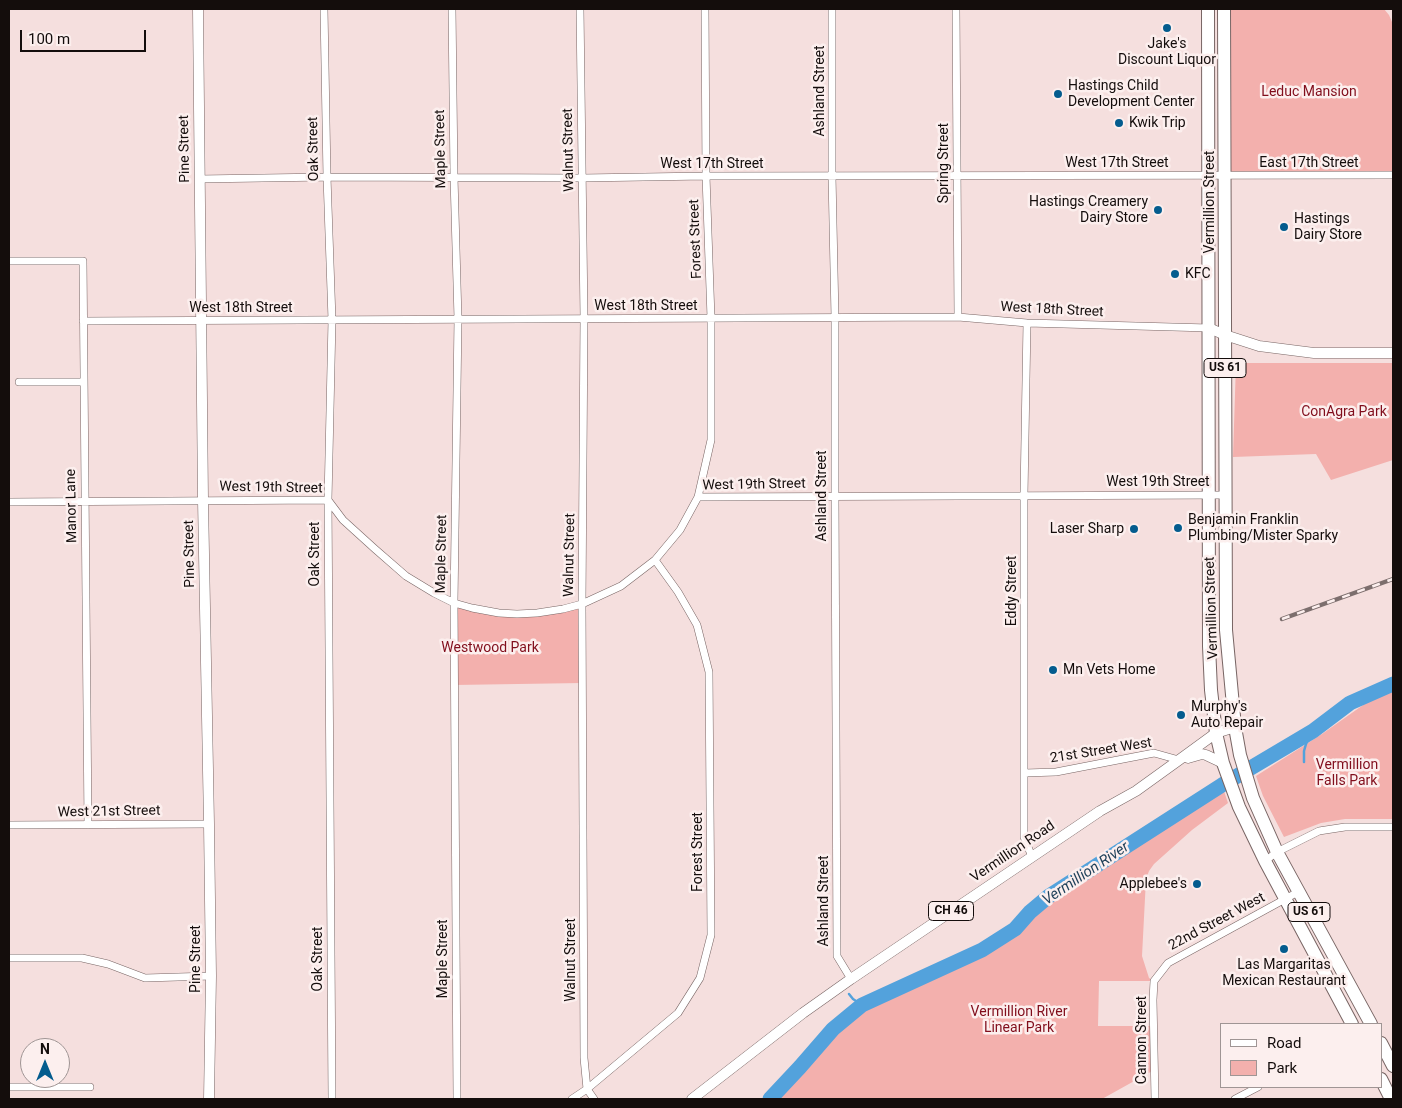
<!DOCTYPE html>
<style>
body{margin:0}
#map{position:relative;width:1402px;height:1108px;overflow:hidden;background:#f5dfde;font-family:Roboto,sans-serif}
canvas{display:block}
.frame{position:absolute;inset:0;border:10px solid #140d0c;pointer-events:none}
.legend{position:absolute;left:1220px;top:1023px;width:162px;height:65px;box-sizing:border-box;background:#fcefee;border:1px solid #9f9594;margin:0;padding:6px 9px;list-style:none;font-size:15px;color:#140d0c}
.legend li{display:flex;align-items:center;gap:10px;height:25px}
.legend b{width:25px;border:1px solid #9f9594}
.north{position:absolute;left:20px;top:1038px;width:50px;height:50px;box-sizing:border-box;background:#fcefee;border:1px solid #9f9594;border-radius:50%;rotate:0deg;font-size:14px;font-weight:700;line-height:20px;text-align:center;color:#140d0c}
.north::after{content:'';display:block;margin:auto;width:18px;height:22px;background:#045c8e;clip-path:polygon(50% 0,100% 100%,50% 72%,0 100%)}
.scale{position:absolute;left:20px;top:30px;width:126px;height:22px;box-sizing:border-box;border:2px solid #140d0c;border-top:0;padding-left:6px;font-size:15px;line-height:18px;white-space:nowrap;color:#140d0c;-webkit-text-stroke:4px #fcefee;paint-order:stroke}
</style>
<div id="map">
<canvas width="1402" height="1108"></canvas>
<div class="frame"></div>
<ul class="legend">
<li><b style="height:6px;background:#fff"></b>Road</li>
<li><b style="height:14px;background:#f3b0ad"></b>Park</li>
</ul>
<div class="north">N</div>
<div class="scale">100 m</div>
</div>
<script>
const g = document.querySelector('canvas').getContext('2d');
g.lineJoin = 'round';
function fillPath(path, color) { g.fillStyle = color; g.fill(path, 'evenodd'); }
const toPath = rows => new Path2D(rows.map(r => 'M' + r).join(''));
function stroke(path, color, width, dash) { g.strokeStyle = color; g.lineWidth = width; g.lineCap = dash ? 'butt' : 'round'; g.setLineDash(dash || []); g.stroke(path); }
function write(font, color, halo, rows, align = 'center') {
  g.font = font + ' Roboto,sans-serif'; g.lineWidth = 5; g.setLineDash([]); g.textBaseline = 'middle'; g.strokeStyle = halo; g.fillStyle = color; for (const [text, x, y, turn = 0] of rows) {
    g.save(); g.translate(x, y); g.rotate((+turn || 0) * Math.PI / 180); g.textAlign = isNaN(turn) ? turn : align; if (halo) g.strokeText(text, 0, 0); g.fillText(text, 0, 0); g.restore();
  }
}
const green = toPath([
 [1224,9,1384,9,1389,15,1392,22,1393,22,1393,175,1224,176],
 [1236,363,1393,363,1393,460,1331,480,1316,454,1233,457],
 [454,603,517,614,582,604,582,683,454,685],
 [1393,690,1393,819,1345,819,1321,823,1284,837,1263,796,1256,776,1322,734,1366,703],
 [1222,785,1228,803,1192,830,1154,864,1149,871,1146,879,1142,956,1149,978,1154,981,1099,981,1098,1026,1154,1026,1154,1070,1102,1099,770,1099,800,1067,833,1029,862,1005,982,950,1014,929,1030,912,1049,896]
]);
const stream = toPath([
 [1304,762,1304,751,1306,744,1313,731],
 [849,994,853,999,862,1005]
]);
const river = toPath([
 [770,1099,800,1067,833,1029,862,1005,982,950,1015,929,1030,912,1049,896,1222,785,1313,731,1350,703,1393,684]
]);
const street = toPath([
 [324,9,327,177,332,320,328,500,332,1099],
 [452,9,454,177,458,319,454,603,457,1099],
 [580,9,584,318,582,604,584,1058,587,1089,594,1099],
 [832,9,832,176,835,317,835,496,837,956,851,979],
 [956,9,958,317],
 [199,179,327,177,582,178,706,176,1393,175],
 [9,261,83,261,88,825],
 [83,321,958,317,1027,323,1209,328],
 [1027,323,1024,495,1024,837,1032,857],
 [19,382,84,382],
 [698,497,711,440,711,318,706,176,705,9],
 [9,502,328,500,343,520,375,549,406,576,434,593,454,603,472,608,499,613,517,614,537,613,563,609,582,604,621,586,655,560,680,530,698,497,1225,495],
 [1025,773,1056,772,1154,753,1179,760],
 [9,825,209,824],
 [1265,861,1277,852,1319,831,1345,827,1393,827],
 [9,958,82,958,108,964,145,978,211,976],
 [9,1087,90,1087],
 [572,1099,587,1089,678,1013,700,978,711,935,709,672,697,625,678,592,655,560],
 [1155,1099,1153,1000,1154,981,1168,963,1298,892],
 [1235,1099,1258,1087]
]);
const secondary = toPath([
 [198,9,203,500,209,824,211,976,209,1099],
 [1209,328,1225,335,1259,346,1314,353,1393,353]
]);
const primary = toPath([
 [1188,758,1202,754,1206,755,1223,763],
 [692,1099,803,1013,851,979,1100,811,1136,791,1179,760,1216,733,1235,727]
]);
const highway = toPath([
 [1208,9,1209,646,1211,690,1216,733,1223,763,1239,807,1265,861,1352,1024],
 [1224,9,1226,630,1235,727,1240,755,1253,798,1277,852,1371,1024],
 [1381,1043,1393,1066],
 [1381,1079,1391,1099]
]);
const rail = toPath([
 [1282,619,1393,579]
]);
const markers = [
 [1167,28,5,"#045c8e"],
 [1058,94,5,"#045c8e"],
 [1119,123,5,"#045c8e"],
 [1158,210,5,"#045c8e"],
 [1284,227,5,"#045c8e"],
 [1175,274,5,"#045c8e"],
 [1178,528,5,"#045c8e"],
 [1134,529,5,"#045c8e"],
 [1053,670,5,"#045c8e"],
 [1181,715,5,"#045c8e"],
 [1197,884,5,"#045c8e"],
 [1284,949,5,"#045c8e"]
];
const shields = [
 [1225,368,42],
 [951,911,45],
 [1309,912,42]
];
const shieldNames = [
 ["US 61",1225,368],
 ["CH 46",951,911],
 ["US 61",1309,912]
];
const poiNames = [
 ["Jake's",1167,44,"center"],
 ["Discount Liquor",1167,60,"center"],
 ["Hastings Child",1068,86],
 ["Development Center",1068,102],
 ["Kwik Trip",1129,123],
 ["Hastings Creamery",1148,202,"right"],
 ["Dairy Store",1148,218,"right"],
 ["Hastings",1294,219],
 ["Dairy Store",1294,235],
 ["KFC",1185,274],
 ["Benjamin Franklin",1188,520],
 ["Plumbing/Mister Sparky",1188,536],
 ["Laser Sharp",1124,529,"right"],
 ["Mn Vets Home",1063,670],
 ["Murphy's",1191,707],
 ["Auto Repair",1191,723],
 ["Applebee's",1187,884,"right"],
 ["Las Margaritas",1284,965,"center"],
 ["Mexican Restaurant",1284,981,"center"]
];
const streetNames = [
 ["Ashland Street",820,91,-90],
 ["Pine Street",185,149,-91],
 ["Oak Street",314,149,-91],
 ["Maple Street",441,149,-91],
 ["Walnut Street",569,150,-91],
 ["Spring Street",944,163,-90],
 ["West 17th Street",1117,163],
 ["East 17th Street",1309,163],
 ["West 17th Street",712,164],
 ["Vermillion Street",1210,202,-90],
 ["Forest Street",696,239,-92],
 ["West 18th Street",646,306],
 ["West 18th Street",241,308],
 ["West 18th Street",1052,310,3],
 ["West 19th Street",1158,482],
 ["West 19th Street",754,485,-1],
 ["West 19th Street",271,488,1],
 ["Ashland Street",822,496,-90],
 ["Manor Lane",72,506,-91],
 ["Pine Street",190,554,-91],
 ["Oak Street",315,554,-90],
 ["Maple Street",442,554,-89],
 ["Walnut Street",570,555,-89],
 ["Eddy Street",1012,591,-90],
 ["Vermillion Street",1212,608,-92],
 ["21st Street West",1101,751,-9],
 ["West 21st Street",109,812,-1],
 ["Forest Street",698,852,-90],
 ["Vermillion Road",1013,852,-34],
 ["Ashland Street",824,901,-90],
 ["22nd Street West",1217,922,-28],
 ["Pine Street",196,959,-90],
 ["Oak Street",318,959,-90],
 ["Maple Street",443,959,-90],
 ["Walnut Street",571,960,-90],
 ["Cannon Street",1142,1040,-90]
];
const parkNames = [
 ["Leduc Mansion",1309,92],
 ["ConAgra Park",1344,412],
 ["Westwood Park",490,648],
 ["Vermillion",1347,765],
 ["Falls Park",1347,781],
 ["Vermillion River",1019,1012],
 ["Linear Park",1019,1028]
];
const waterNames = [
 ["Vermillion River",1086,874,-34]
];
fillPath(green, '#f3b0ad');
stroke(stream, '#53a2dc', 2.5);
stroke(river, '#53a2dc', 15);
stroke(street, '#786564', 8);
stroke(secondary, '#786564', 11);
stroke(primary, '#786564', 11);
stroke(highway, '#786564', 14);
stroke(street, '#fff', 7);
stroke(secondary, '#fff', 10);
stroke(primary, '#fff', 10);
stroke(highway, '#fff', 12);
stroke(rail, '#7c6e6d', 4.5);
stroke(rail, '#fcefee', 2.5, [8]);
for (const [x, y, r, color] of markers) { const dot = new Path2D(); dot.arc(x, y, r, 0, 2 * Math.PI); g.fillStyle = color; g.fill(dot); stroke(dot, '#fcefee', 2); }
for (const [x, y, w] of shields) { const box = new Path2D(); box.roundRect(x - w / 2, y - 9.5, w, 19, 4); g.fillStyle = '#fcefee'; g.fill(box); stroke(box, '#140d0c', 1); }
write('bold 12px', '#140d0c', null, shieldNames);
write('14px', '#140d0c', '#fcefee', poiNames, 'left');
write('14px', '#140d0c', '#fcefee', streetNames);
write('14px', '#810e1c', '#fcefee', parkNames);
write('italic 15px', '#1d3f58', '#fcefee', waterNames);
</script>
